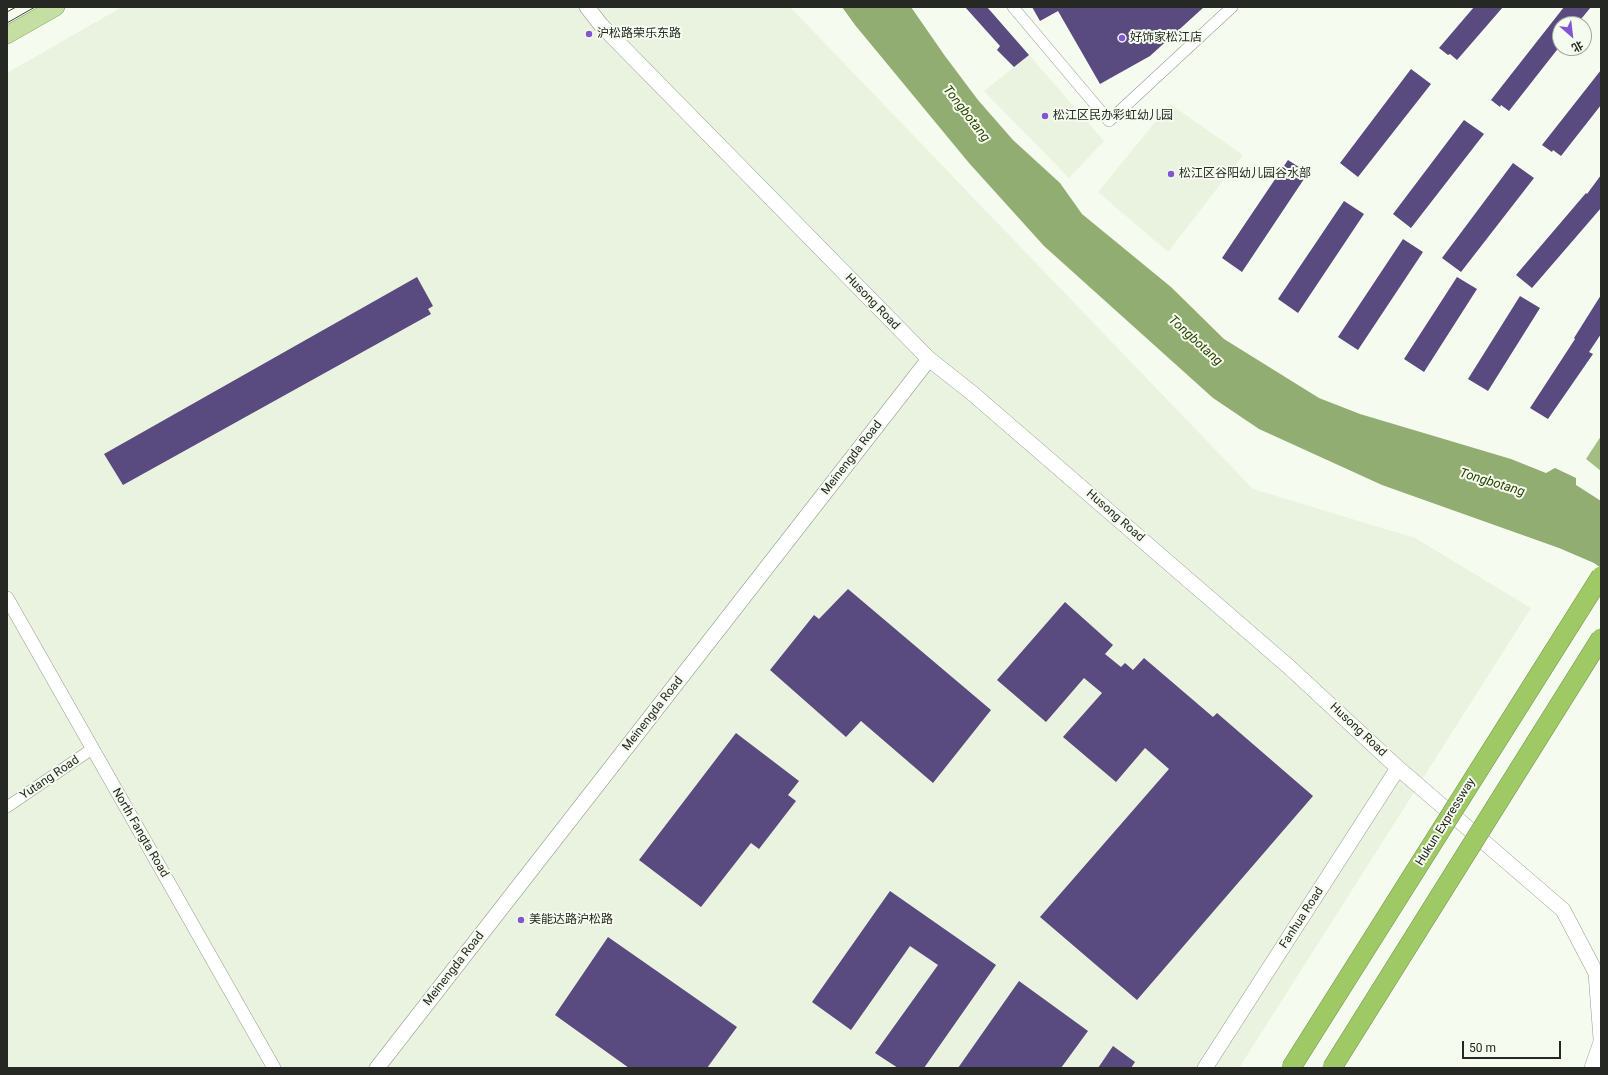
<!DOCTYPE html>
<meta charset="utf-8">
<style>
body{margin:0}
#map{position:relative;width:1608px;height:1075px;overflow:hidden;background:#f5fbee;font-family:Roboto,"Noto Sans SC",sans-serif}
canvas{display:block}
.frame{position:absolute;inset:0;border:8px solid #262823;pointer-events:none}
.north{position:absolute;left:1552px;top:16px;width:40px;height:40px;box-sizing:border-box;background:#f5fbee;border:1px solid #a2a79d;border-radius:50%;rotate:152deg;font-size:11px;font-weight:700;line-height:16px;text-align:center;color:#262823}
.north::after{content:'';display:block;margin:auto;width:14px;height:18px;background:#8157d0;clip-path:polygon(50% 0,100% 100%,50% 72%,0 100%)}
.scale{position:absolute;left:1462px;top:1041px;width:99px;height:18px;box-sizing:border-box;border:2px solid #262823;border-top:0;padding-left:5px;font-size:12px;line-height:14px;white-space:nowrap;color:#262823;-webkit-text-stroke:3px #f5fbee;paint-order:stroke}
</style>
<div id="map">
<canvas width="1608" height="1075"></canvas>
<div class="frame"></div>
<div class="north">北</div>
<div class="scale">50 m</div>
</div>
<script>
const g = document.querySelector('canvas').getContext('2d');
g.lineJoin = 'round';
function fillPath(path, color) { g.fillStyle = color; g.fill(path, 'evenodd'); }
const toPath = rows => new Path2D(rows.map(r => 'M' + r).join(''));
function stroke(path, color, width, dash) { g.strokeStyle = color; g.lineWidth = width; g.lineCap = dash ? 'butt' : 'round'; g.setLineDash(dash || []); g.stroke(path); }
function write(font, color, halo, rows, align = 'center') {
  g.font = font + ' Roboto,"Noto Sans SC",sans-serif'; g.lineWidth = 4; g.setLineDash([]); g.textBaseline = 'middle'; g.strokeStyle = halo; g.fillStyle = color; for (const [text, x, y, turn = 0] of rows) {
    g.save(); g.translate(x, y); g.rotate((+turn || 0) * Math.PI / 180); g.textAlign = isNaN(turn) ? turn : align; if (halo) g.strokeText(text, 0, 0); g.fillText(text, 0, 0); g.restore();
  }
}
const built = toPath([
 [122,7,790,7,1253,489,1415,538,1531,608,1239,1068,7,1068,7,73],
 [1029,55,1104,141,1069,178,984,91],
 [1170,104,1243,155,1168,252,1098,192]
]);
const forest = toPath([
 [1601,436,1601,471,1586,459]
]);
const water = toPath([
 [842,7,911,7,945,56,978,100,1013,140,1060,183,1082,214,1171,287,1224,339,1319,398,1360,414,1511,459,1546,473,1555,468,1576,478,1576,485,1601,501,1601,568,1594,563,1559,548,1382,485,1259,429,1213,398,1044,246,969,163,855,25]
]);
const building = toPath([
 [965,7,987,7,1029,55,1014,67,997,50,1000,46],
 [1032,7,1204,7,1150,56,1100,84,1058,11,1040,21],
 [1474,7,1503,7,1457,60,1450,54,1448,55,1439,48],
 [1564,7,1591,7,1577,24,1560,24,1560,46,1509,111,1501,105,1500,107,1491,100],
 [1411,69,1431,84,1358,177,1340,163],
 [1601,70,1601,105,1561,156,1553,150,1552,152,1542,145],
 [1464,120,1484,134,1411,228,1393,214],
 [1288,160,1308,173,1242,272,1222,258],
 [1513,163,1534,178,1461,272,1442,258],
 [1601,175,1601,208,1532,288,1516,275,1586,193,1587,194],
 [1344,201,1364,214,1298,313,1278,299],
 [1403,239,1423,252,1358,350,1338,337],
 [417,277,433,306,428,309,431,314,123,485,104,454],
 [1457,277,1477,289,1424,372,1404,359],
 [1601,295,1601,334,1589,352,1593,354,1548,419,1530,408,1575,339,1574,338],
 [1520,296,1540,308,1488,391,1468,379],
 [848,589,991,710,933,783,861,721,846,737,770,670,814,615,819,619],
 [1065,602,1113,645,1105,654,1121,667,1125,663,1133,670,1144,658,1213,717,1217,713,1313,796,1137,1000,1040,917,1169,769,1145,748,1116,782,1063,737,1102,693,1084,678,1046,722,997,680],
 [736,733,799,781,788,795,796,801,759,849,751,843,701,907,639,860],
 [890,891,996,965,924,1068,898,1068,875,1053,938,965,910,946,851,1030,812,1002],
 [608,937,737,1027,707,1068,629,1068,555,1015],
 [1019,981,1088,1031,1061,1068,958,1068],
 [1113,1046,1135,1062,1131,1068,1098,1068]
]);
const minor = toPath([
 [1013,7,1109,121,1232,7],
 [7,807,92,749]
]);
const tertiary = toPath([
 [7,598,274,1068]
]);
const secondary = toPath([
 [587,7,601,25,929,359,972,393,1288,666,1398,768,1563,910,1596,973,1601,1039],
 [377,1068,929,359],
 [1205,1068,1398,768],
 [1592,1068,1601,1042]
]);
const primary = toPath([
 [7,35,56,7]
]);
const tram = toPath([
 [7,12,16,7],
 [7,23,35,7]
]);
const motorwayBridge = toPath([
 [1291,1068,1601,576],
 [1332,1068,1601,638]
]);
const markers = [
 [589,34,4,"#8157d0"],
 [1122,38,4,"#8157d0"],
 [1045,116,4,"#8157d0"],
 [1171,174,4,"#8157d0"],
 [521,920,4,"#8157d0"]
];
const poiNames = [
 ["沪松路荣乐东路",597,34],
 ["好饰家松江店",1130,38],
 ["松江区民办彩虹幼儿园",1053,116],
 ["松江区谷阳幼儿园谷水部",1179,174],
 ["美能达路沪松路",529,920]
];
const streetNames = [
 ["Husong Road",872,302,46],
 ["Meinengda Road",852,458,-52],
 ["Husong Road",1115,516,41],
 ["Meinengda Road",653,714,-52],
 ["Husong Road",1358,730,43],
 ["Yutang Road",50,778,-34],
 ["Hukun Expressway",1446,822,-58],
 ["North Fangta Road",140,833,60],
 ["Fanhua Road",1302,918,-57],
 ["Meinengda Road",454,969,-52]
];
const waterNames = [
 ["Tongbotang",966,114,52],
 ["Tongbotang",1195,341,42],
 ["Tongbotang",1492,483,17]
];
fillPath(built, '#e9f3df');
fillPath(forest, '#a3be82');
fillPath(water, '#92ad72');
fillPath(building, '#594a7f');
stroke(minor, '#959b8e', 12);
stroke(tertiary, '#959b8e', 14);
stroke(secondary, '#959b8e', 16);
stroke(primary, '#74914d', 18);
stroke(minor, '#fff', 11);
stroke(tertiary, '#fff', 13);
stroke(secondary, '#fff', 15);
stroke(primary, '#c5dfa2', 17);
stroke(tram, '#3e413b', 1);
stroke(motorwayBridge, '#74914d', 20, []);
stroke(motorwayBridge, '#9ec964', 19);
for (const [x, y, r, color] of markers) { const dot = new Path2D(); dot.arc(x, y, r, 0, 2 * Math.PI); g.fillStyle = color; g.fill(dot); stroke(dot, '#f5fbee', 1.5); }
write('12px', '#262823', '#f5fbee', poiNames, 'left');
write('12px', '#262823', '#f5fbee', streetNames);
write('italic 13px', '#2c4300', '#f5fbee', waterNames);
</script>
